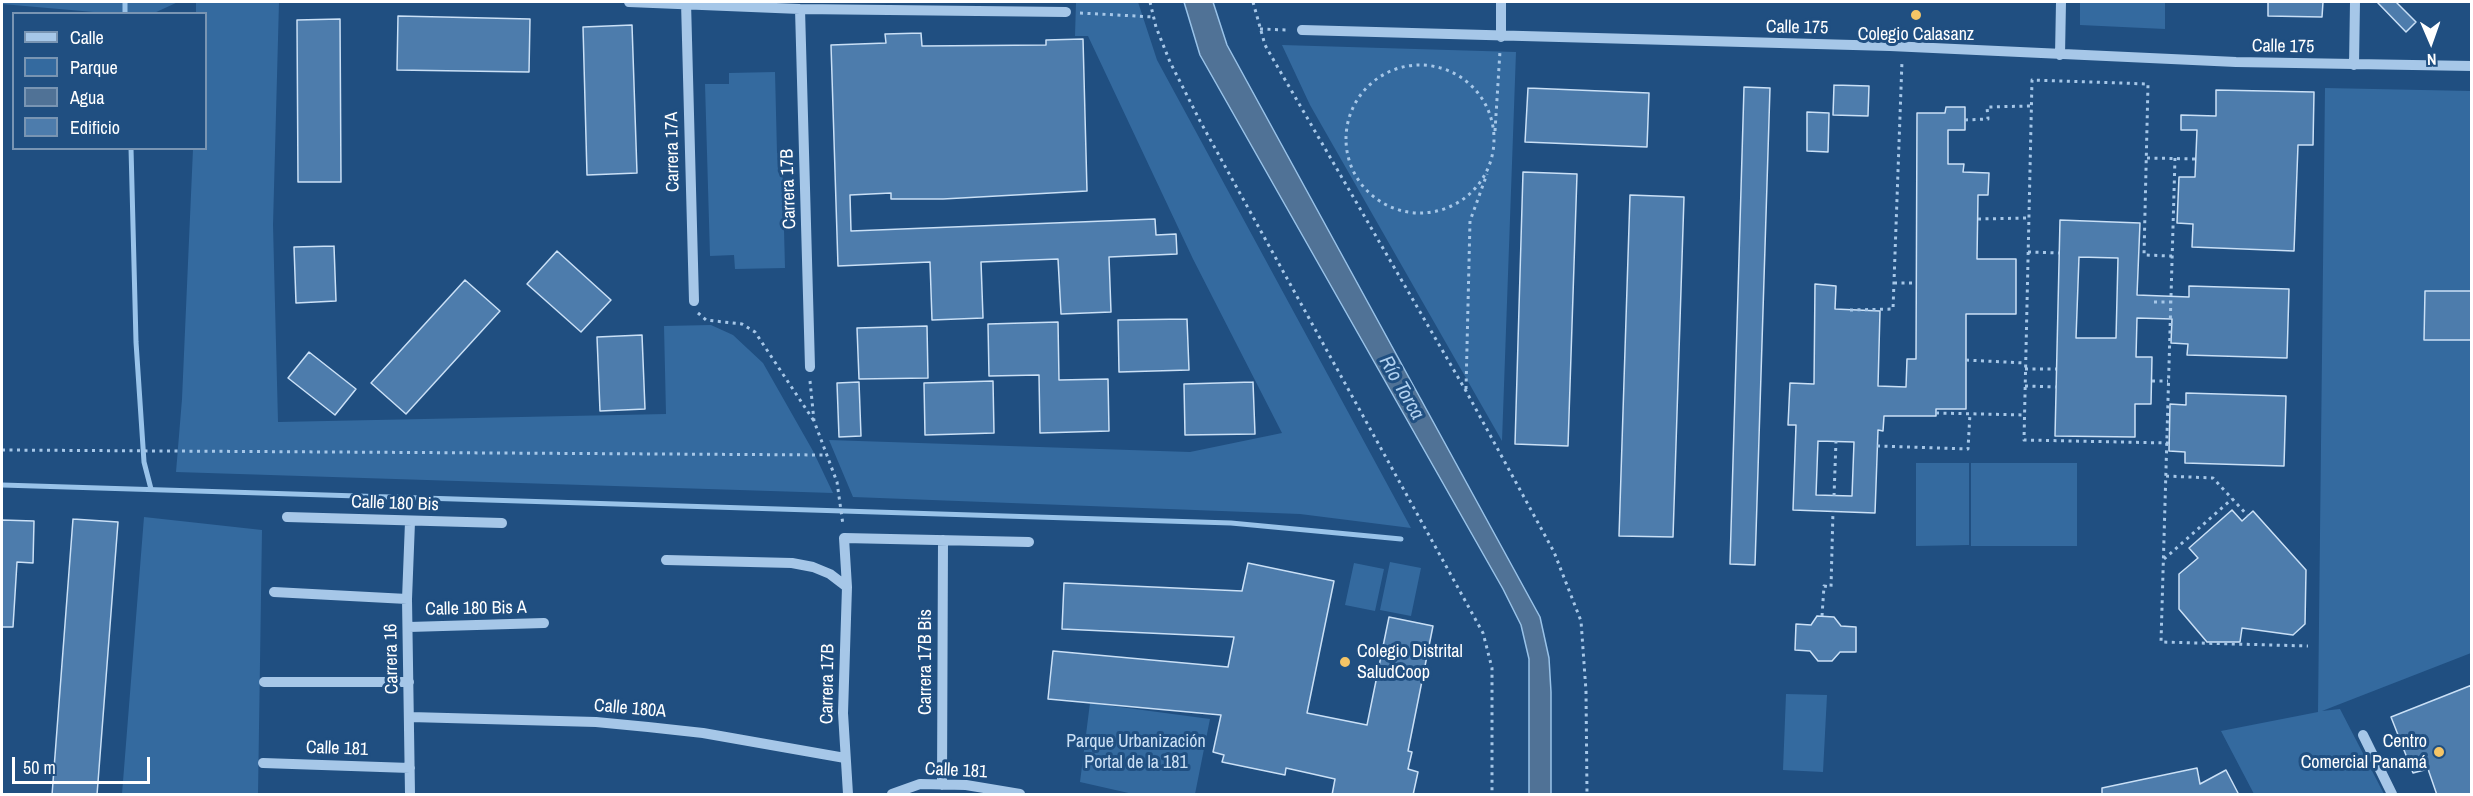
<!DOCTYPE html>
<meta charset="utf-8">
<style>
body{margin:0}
#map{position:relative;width:2473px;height:796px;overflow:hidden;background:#204f81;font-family:"Archivo Narrow",sans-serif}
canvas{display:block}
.frame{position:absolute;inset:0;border:3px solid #fff;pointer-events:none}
.legend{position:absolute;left:12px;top:12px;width:195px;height:138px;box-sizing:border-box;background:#204f81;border:2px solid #7995b3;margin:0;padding:8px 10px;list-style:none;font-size:18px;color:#fff}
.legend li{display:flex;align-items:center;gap:12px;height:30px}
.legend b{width:30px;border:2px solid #7995b3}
.north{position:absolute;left:2401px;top:12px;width:60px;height:60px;-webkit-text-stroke:4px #204f81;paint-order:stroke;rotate:178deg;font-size:16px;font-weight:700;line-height:24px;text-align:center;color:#fff}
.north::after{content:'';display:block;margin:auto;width:21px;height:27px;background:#fff;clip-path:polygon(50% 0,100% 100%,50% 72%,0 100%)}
.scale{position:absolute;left:12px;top:757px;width:138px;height:27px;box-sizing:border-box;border:3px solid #fff;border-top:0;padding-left:8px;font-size:18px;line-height:21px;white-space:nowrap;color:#fff;-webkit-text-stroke:4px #204f81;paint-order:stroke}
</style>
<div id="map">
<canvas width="2473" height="796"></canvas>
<div class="frame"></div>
<ul class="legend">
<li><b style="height:8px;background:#a6c7e8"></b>Calle</li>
<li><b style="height:16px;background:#346a9f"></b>Parque</li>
<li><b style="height:16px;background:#507296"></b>Agua</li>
<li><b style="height:16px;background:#4d7cac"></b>Edificio</li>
</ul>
<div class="north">N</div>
<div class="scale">50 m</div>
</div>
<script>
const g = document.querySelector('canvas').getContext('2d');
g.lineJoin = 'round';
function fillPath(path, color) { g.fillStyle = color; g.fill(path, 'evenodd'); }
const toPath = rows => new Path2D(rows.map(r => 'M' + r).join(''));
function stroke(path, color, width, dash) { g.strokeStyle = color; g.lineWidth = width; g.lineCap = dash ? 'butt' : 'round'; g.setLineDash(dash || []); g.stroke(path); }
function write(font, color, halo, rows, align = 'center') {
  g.font = font + ' "Archivo Narrow",sans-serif'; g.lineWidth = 6; g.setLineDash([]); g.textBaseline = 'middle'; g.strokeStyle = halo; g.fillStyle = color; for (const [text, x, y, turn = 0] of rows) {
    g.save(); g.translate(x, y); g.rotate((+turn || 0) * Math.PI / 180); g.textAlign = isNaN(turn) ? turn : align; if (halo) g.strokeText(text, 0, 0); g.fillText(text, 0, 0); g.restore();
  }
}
const green = toPath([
 [2,2,178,2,152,14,105,13,2,4],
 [196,2,279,2,273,225,278,422,666,414,664,326,711,325,733,335,763,363,813,451,833,493,176,472,182,399,193,149,206,148,206,14,196,13],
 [1076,2,1138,2,1157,60,1411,528,1300,514,853,497,829,440,1190,452,1282,433,1193,259,1088,36,1075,36],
 [2080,2,2165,2,2165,29,2080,25],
 [1282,45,1516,52,1502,441,1310,105],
 [775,72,777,153,782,153,785,268,735,269,734,255,710,256,705,84,729,84,729,73],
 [2325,88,2471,91,2471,653,2322,711,2340,709,2384,794,2254,794,2221,731,2318,712],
 [1916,463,1969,463,1969,545,1916,546],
 [1971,463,2077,463,2077,546,1971,546],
 [144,517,262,530,258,794,122,794],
 [1390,562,1421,568,1411,616,1380,610],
 [1354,563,1384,569,1375,611,1345,605],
 [1786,694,1827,695,1823,772,1783,770],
 [1090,703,1210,719,1195,794,1133,794,1080,782]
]);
const water = toPath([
 [1184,2,1213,2,1227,45,1540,617,1549,658,1551,692,1551,794,1529,794,1529,659,1521,625,1503,589,1200,55,1184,2]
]);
const stream = toPath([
 [125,2,125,14],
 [131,148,136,342,144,462,151,489],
 [2,485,1231,523,1401,539]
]);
const building = toPath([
 [2268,2,2323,2,2322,17,2268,16,2268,2],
 [2377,2,2396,2,2416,22,2406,32,2377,2],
 [398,16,530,19,529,72,397,70,398,16],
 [340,19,341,182,298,182,297,20,340,19],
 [632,25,637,173,587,175,583,27,632,25],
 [921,33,922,46,1046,45,1046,40,1083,39,1087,191,943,199,891,199,891,193,850,195,851,231,1155,219,1156,235,1176,234,1177,254,1109,257,1111,312,1061,314,1058,259,981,262,983,318,932,320,930,262,838,266,831,45,886,43,885,34,921,33],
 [1834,85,1869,86,1868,116,1833,115,1834,85],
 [1744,87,1770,88,1755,565,1730,564,1744,87],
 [1528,88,1649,93,1647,147,1525,142,1528,88],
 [2216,90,2314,92,2313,145,2298,145,2294,251,2192,247,2193,224,2177,223,2179,177,2195,177,2197,130,2181,130,2181,115,2216,116,2216,90],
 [1946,107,1965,107,1965,130,1948,130,1948,164,1964,164,1963,172,1989,173,1988,195,1978,195,1977,259,2016,259,2016,314,1966,314,1966,409,1936,409,1936,416,1884,416,1883,431,1878,430,1875,513,1793,510,1796,425,1788,425,1790,383,1814,384,1815,284,1836,286,1835,309,1880,311,1878,386,1906,387,1907,359,1916,359,1917,113,1945,113,1946,107],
 [1818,441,1854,442,1852,496,1816,495,1818,441],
 [1807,112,1829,113,1828,152,1807,151,1807,112],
 [1523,172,1577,174,1568,446,1515,444,1523,172],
 [1630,195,1684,197,1673,537,1619,536,1630,195],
 [2060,220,2140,223,2137,295,2189,297,2189,286,2289,289,2287,358,2187,355,2188,344,2171,343,2172,319,2137,318,2136,357,2152,357,2151,404,2135,404,2135,437,2055,436,2060,220],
 [2079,257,2118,258,2116,338,2076,338,2079,257],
 [334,246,336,301,296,303,294,247,334,246],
 [557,251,611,300,581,332,527,284,557,251],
 [465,280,500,311,406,414,371,383,465,280],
 [2425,291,2472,291,2472,340,2424,340,2425,291],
 [1187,319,1189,370,1119,372,1118,320,1187,319],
 [1058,322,1059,380,1108,379,1109,431,1040,433,1039,375,989,376,988,324,1058,322],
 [927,326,928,378,859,379,857,328,927,326],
 [642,335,645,409,600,411,597,337,642,335],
 [309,352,356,389,335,415,288,378,309,352],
 [993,381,994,433,925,435,924,383,993,381],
 [859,382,861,436,839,437,837,383,859,382],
 [1253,382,1255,434,1185,435,1184,384,1253,382],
 [2186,393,2286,396,2284,466,2185,463,2185,452,2169,451,2170,404,2186,405,2186,393],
 [2232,510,2242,521,2253,511,2306,570,2305,624,2293,635,2242,628,2240,642,2207,642,2179,609,2179,574,2198,558,2189,548,2232,510],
 [73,519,118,522,97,795,52,795,73,519],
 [2,520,34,521,33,563,17,562,13,627,2,627,2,520],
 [1248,563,1334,581,1307,713,1367,725,1389,617,1433,626,1408,751,1412,752,1408,769,1418,772,1413,795,1332,795,1335,779,1286,768,1285,775,1222,762,1224,755,1213,752,1221,715,1048,699,1053,651,1228,667,1234,637,1062,629,1064,583,1242,591,1248,563],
 [1817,616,1834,617,1841,626,1856,627,1856,652,1840,652,1832,661,1818,661,1810,651,1795,650,1796,624,1811,625,1817,616],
 [2472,685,2472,795,2437,795,2428,769,2413,773,2391,717,2472,685],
 [2197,768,2200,784,2226,770,2239,795,2102,795,2102,788,2197,768]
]);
const path = toPath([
 [1150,2,1156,27,1170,62,1200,121,1483,633,1492,668,1492,794],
 [1253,2,1265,45,1273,59,1466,391,1554,552,1581,621,1586,691,1587,794],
 [1080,13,1154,17],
 [1260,29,1288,30],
 '1346 139a74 74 0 1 1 148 0a74 74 0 1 1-148 0Z',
 [1965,120,1988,119,1987,107,2031,106],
 [1495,131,1500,51],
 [2147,158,2196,159],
 [2175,158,2161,642,2308,646],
 [1978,219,2029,218],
 [2028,252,2059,253],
 [1894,283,1916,283],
 [2154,302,2170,302],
 [1850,310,1893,309,1902,61],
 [698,313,706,320,742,324,755,332,814,421],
 [1966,360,2025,363],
 [2025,369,2056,369],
 [810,381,814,421,837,482,843,525],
 [2152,381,2168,381],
 [2025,386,2056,387],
 [1466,389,1470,221,1487,174],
 [1936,413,2024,415],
 [2169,443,2024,440,2032,80,2148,84,2144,255,2172,256],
 [1877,446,1968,449,1970,413],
 [2,450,827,455],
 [2166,476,2213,478,2248,516],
 [1834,496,1836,441],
 [2164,559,2232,499],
 [1822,616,1824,586,1831,587,1833,511]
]);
const minor = toPath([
 [629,2,800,9,1066,12],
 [686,2,694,301],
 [800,9,810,367],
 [1302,30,1890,46,2236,62,2472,66],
 [1501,37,1501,2],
 [2060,55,2061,2],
 [2354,65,2355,2],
 [287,517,502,523],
 [666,560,792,563,813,567,830,574,847,587],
 [274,592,407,599],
 [409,627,544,623],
 [264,682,409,682],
 [410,717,596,722,648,727,703,733,845,758],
 [2363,735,2392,794],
 [263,763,410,768],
 [942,785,943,540],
 [410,794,407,599,410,522],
 [848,794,843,713,847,587,844,538,1029,542],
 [892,794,920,784,966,785,1020,794]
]);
const markers = [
 [1916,15,6,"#f5c566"],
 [1345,662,6,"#f5c566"],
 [2439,752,6,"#f5c566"]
];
const streetNames = [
 ["Calle 175",1797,28,1],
 ["Calle 175",2283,47,1],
 ["Carrera 17A",673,152,-91],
 ["Carrera 17B",789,189,-92],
 ["Calle 180 Bis",395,504,2],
 ["Calle 180 Bis A",476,609,-1],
 ["Carrera 16",392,659,-91],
 ["Carrera 17B Bis",926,662,-90],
 ["Carrera 17B",828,684,-89],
 ["Calle 180A",630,709,5],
 ["Calle 181",337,749,2],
 ["Calle 181",956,771,3]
];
const poiNames = [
 ["Colegio Calasanz",1916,35],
 ["Colegio Distrital",1357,652,"left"],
 ["SaludCoop",1357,673,"left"],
 ["Centro",2427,742,"right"],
 ["Comercial Panamá",2427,763,"right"]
];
const parkNames = [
 ["Parque Urbanización",1136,742],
 ["Portal de la 181",1136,763]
];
const waterNames = [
 ["Río Torca",1401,388,60]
];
fillPath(green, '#346a9f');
fillPath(water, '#507296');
stroke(water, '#99c3e9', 1.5);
stroke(stream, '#99c3e9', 5);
fillPath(building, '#4d7cac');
stroke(building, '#cae0f6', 1.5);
stroke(path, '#a6c7e8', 3, [3, 4.5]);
stroke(minor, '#a6c7e8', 10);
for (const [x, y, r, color] of markers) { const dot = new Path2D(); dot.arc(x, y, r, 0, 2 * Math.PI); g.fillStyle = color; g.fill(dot); stroke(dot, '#204f81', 2); }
write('18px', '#fff', '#204f81', streetNames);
write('18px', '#fff', '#204f81', poiNames);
write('18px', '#cae0f6', '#204f81', parkNames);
write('italic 20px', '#b1d1f0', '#204f81', waterNames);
</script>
